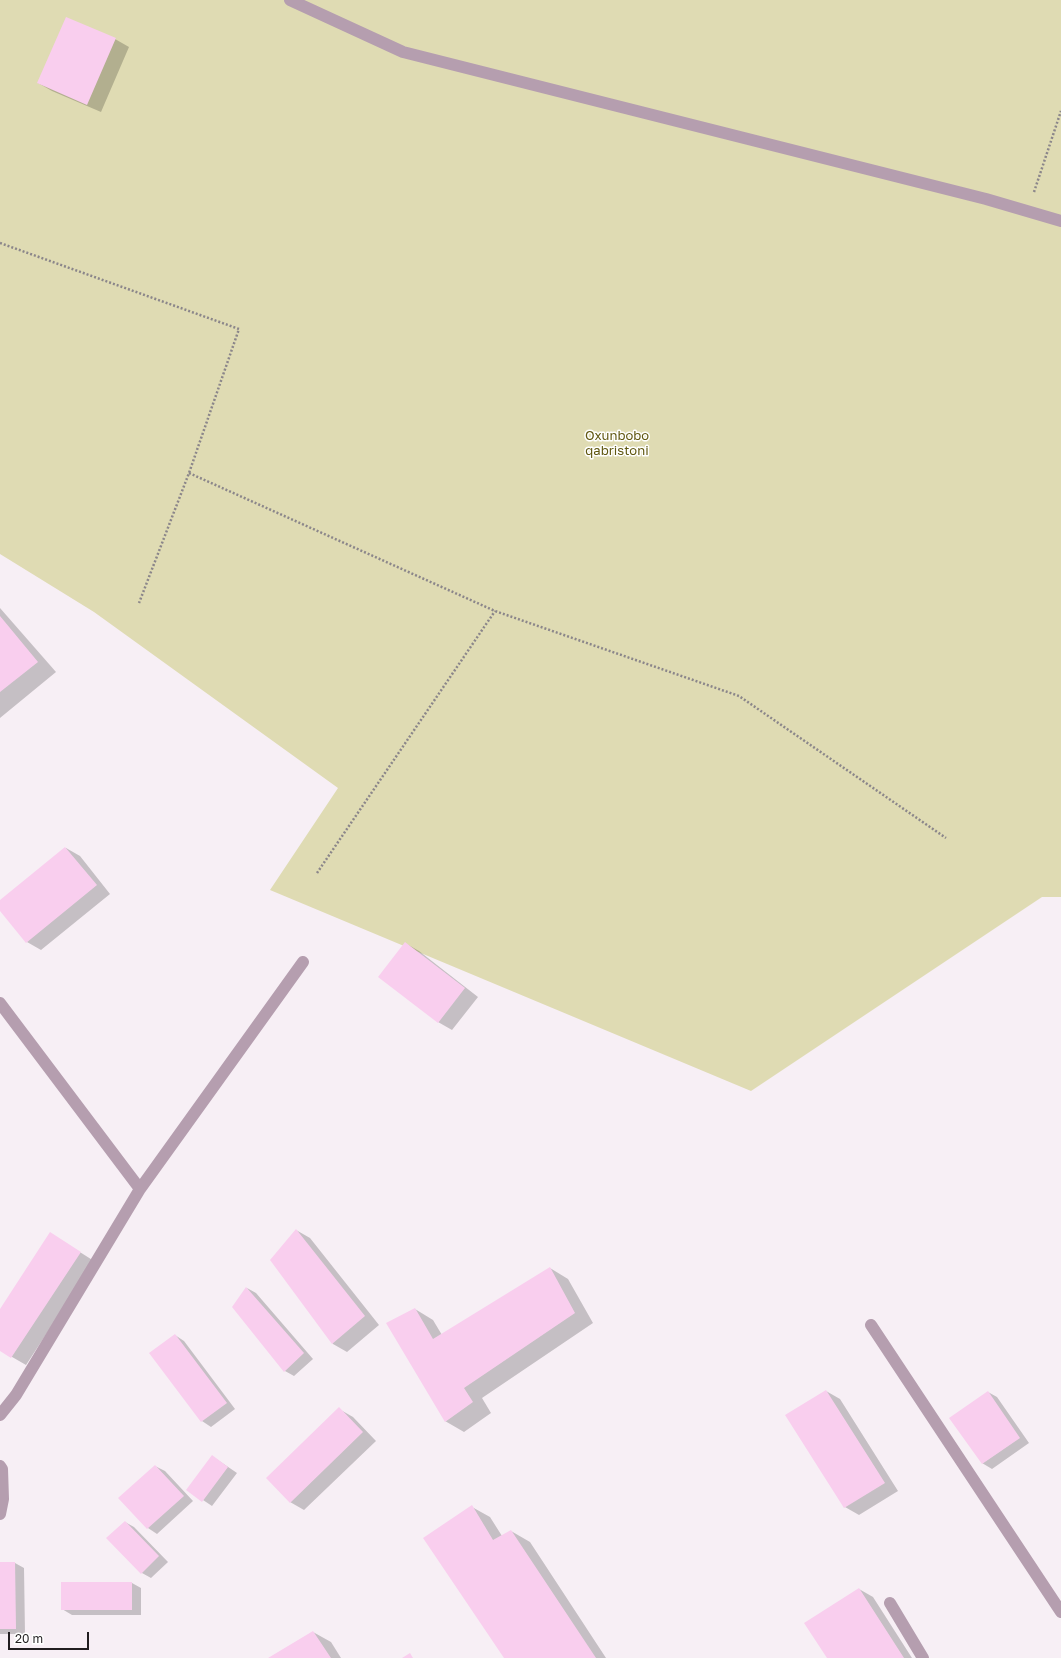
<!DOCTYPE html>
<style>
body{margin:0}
#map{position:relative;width:1061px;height:1658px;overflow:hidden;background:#f7eff5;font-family:"Golos Text",sans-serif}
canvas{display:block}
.scale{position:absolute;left:8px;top:1632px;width:81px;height:18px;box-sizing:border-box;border:2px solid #211e20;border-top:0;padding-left:5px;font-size:12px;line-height:14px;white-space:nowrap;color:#211e20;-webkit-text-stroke:3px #fff;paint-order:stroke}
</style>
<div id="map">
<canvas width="1061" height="1658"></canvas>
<div class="scale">20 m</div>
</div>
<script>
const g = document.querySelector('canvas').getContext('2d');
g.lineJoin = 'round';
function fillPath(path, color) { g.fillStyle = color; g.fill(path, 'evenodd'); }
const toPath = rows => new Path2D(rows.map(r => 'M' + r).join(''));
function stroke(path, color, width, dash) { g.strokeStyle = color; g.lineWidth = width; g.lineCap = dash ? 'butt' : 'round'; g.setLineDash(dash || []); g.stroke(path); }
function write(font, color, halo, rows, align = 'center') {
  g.font = font + ' "Golos Text",sans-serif'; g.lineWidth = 3; g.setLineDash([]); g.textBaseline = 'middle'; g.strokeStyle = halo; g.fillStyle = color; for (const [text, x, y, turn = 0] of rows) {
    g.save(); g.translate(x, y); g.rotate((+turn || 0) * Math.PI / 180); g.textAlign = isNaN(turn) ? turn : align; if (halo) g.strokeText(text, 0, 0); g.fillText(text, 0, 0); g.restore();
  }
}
const green = toPath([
 [0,0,1061,0,1061,897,1042,897,751,1091,270,890,338,788,94,612,0,554]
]);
const shadow = toPath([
 [115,39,129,47,101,112,52,91,38,83],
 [0,608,56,672,0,718],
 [66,848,80,856,110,894,41,950,27,942,0,909,0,901],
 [405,943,419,951,478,997,452,1030,438,1022],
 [296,1230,310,1238,379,1325,347,1352,333,1344,271,1260],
 [64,1242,94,1261,26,1365,0,1350,0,1311],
 [550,1268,568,1279,593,1323,482,1398,491,1413,464,1432,445,1421,415,1309,433,1320,442,1335],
 [247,1288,256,1293,313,1359,294,1376,285,1371],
 [175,1335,184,1341,235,1409,211,1427,202,1421,151,1353],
 [826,1391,840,1399,898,1491,859,1515,845,1507],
 [988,1392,997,1397,1029,1443,992,1469,982,1463],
 [339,1409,353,1417,376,1441,304,1510,290,1502],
 [212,1456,237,1473,212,1506,188,1490],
 [155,1466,165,1471,193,1501,157,1534,148,1528,120,1498],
 [472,1507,490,1517,502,1536,511,1531,530,1542,606,1658,505,1658],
 [125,1522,134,1527,168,1562,151,1578,142,1573],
 [0,1563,15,1563,24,1568,25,1634,0,1634],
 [132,1583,141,1588,141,1615,72,1615,62,1609],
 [859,1589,873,1597,912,1658,828,1658],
 [313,1632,331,1642,341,1658,270,1658]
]);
const building = toPath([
 [66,17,116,38,87,105,37,83],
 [0,616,38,662,0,692],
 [65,847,97,885,26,943,0,911,0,900],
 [405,942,465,988,438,1023,378,977],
 [296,1229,365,1316,332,1344,270,1260],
 [50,1232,81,1252,11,1358,0,1351,0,1309],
 [550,1267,575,1313,464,1388,473,1402,445,1422,386,1323,415,1308,433,1339],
 [246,1287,304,1353,284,1372,232,1307],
 [175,1334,227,1403,201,1422,149,1353],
 [826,1390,885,1483,844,1508,785,1415],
 [988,1391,1020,1438,982,1464,949,1418],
 [339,1407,363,1432,290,1503,266,1478],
 [212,1455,228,1467,202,1502,186,1490],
 [155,1465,184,1496,147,1529,118,1498],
 [472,1505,493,1540,511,1530,596,1658,504,1658,423,1538],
 [125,1521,159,1556,141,1574,106,1538],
 [0,1562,15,1562,16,1629,0,1629],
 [61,1582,132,1582,132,1610,61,1610],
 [859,1588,904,1658,827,1658,804,1623],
 [313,1631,331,1658,268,1658],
 [410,1653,413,1658,402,1658]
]);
const path = toPath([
 [1034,192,1061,111],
 [0,243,239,329,189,473,139,603],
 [189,473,495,611,739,696,946,838],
 [317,873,495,611]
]);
const lane = toPath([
 [0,1003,140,1189],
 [871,1325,1061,1612],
 [0,1415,16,1395,140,1189,303,962],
 [0,1466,2,1469,3,1499,0,1514],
 [890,1603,923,1658]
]);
const street = toPath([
 [290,0,403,52,986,199,1061,221]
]);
const parkNames = [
 ["Oxunbobo",617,436],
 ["qabristoni",617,451]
];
fillPath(green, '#dfdbb3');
fillPath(shadow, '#0003');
fillPath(building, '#f9ceee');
stroke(path, '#8b868a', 2.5, [2, 2]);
stroke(lane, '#b59eaf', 12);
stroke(street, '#b59eaf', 12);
write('13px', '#605710', '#fff', parkNames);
</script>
